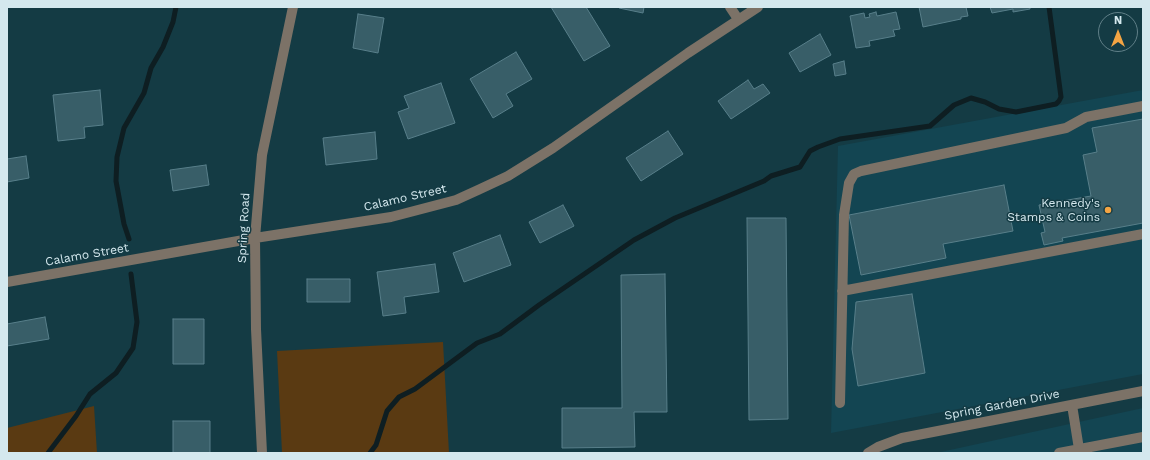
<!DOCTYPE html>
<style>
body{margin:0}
#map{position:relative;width:1150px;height:460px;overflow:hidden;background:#143b44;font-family:"Work Sans",sans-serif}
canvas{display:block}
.frame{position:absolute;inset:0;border:8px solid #d4e8ee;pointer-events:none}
.north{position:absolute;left:1098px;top:12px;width:40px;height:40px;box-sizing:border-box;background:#143b44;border:1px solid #618088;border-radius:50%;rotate:0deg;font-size:11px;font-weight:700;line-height:16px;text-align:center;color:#d4e8ee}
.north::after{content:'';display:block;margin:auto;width:14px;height:18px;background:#f3a443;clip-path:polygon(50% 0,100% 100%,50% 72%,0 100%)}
</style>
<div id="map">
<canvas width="1150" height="460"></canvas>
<div class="frame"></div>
<div class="north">N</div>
</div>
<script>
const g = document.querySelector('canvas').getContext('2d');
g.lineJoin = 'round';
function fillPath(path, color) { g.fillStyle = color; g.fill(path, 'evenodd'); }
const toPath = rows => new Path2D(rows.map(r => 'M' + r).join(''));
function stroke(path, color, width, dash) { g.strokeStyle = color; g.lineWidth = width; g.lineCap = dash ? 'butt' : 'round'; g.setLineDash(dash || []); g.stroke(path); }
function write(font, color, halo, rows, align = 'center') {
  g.font = font + ' "Work Sans",sans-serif'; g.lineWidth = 3; g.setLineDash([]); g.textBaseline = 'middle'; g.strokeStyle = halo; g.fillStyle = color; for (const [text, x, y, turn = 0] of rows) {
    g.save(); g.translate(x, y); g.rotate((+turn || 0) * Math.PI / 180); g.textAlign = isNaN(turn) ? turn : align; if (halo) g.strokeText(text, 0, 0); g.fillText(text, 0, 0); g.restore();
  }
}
const built = toPath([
 [1143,90,1143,374,831,433,838,146],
 [1143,408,1143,453,936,453]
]);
const green = toPath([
 [443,342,449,453,282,453,277,351],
 [94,406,97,453,7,453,7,428]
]);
const stream = toPath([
 [129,239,124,224,116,181,117,157,124,128,144,93,151,68,163,47,173,22,176,7],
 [48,453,76,416,90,394,116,373,133,348,137,322,131,274],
 [370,453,376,445,387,411,399,397,415,389,477,343,500,334,539,305,634,240,675,218,764,181,771,176,800,167,810,151,818,147,840,139,930,126,954,105,971,98,985,102,999,109,1016,112,1056,104,1059,101,1061,97,1049,7]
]);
const building = toPath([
 [551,7,586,7,610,46,584,61,551,7],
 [620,7,644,7,643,13,619,8,620,7],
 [919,7,966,7,968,16,961,17,961,19,923,27,919,7],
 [990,7,1030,7,1030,9,1013,12,1013,9,992,13,990,7],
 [876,12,877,16,896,12,900,29,893,30,895,36,869,41,870,46,856,48,850,16,864,13,865,18,870,17,869,14,876,12],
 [358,14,384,18,378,53,353,48,358,14],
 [820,34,831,55,800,72,789,53,820,34],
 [516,52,532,79,506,94,513,106,493,118,470,79,516,52],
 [844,61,846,74,835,76,833,64,844,61],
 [748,80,754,89,763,84,770,93,731,119,718,101,748,80],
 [441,83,455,123,408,139,398,112,409,108,404,96,441,83],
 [100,90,103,125,84,127,85,138,58,141,53,95,100,90],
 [1143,119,1143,223,1062,238,1063,241,1044,245,1041,233,1045,232,1039,205,1091,196,1083,155,1097,152,1092,128,1143,119],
 [668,131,683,154,641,181,626,158,668,131],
 [375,132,377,159,326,165,323,138,375,132],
 [26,156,29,178,7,182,7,159,26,156],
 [206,165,209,185,173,191,170,170,206,165],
 [1004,185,1013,231,943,244,946,258,861,275,849,215,1004,185],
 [563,205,574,226,540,243,529,222,563,205],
 [747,218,786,218,788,419,749,420,747,218],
 [500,235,511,265,464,282,453,253,500,235],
 [435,264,439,292,404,297,406,313,383,316,377,272,435,264],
 [665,274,667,412,634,412,635,447,562,448,562,408,622,408,621,275,665,274],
 [307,279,350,279,350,302,307,302,307,279],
 [912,294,925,373,858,386,852,349,856,302,912,294],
 [45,317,49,339,7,346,7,324,45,317],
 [173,319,204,319,204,364,173,364,173,319],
 [173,421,210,421,210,453,173,453,173,421]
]);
const minor = toPath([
 [730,7,738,19],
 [7,282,255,238,391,217,456,200,478,190,508,176,553,148,688,53,758,7],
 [842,291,1143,234],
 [840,403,844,215,849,183,854,174,861,171,1066,128,1086,117,1143,106],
 [1072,405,1079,449],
 [262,453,256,329,255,238,262,155,293,7],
 [868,453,878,447,902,438,1143,391],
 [1059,453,1143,437]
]);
const markers = [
 [1108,210,4,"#f3a443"]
];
const streetNames = [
 ["Calamo Street",405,198,-13],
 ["Spring Road",244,228,-87],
 ["Calamo Street",87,255,-10],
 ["Spring Garden Drive",1002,405,-11]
];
const poiNames = [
 ["Kennedy's",1100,203],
 ["Stamps & Coins",1100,217]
];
fillPath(built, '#134552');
fillPath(green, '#5a3a12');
stroke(stream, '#0e1e22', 5);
fillPath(building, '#385e68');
stroke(building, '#587f8a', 1);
stroke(minor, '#7c7267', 10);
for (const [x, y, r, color] of markers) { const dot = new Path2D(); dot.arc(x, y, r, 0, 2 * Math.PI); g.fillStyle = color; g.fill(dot); stroke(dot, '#143b44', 1.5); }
write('12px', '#d4e8ee', '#143b44', streetNames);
write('12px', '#d4e8ee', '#143b44', poiNames, 'right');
</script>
